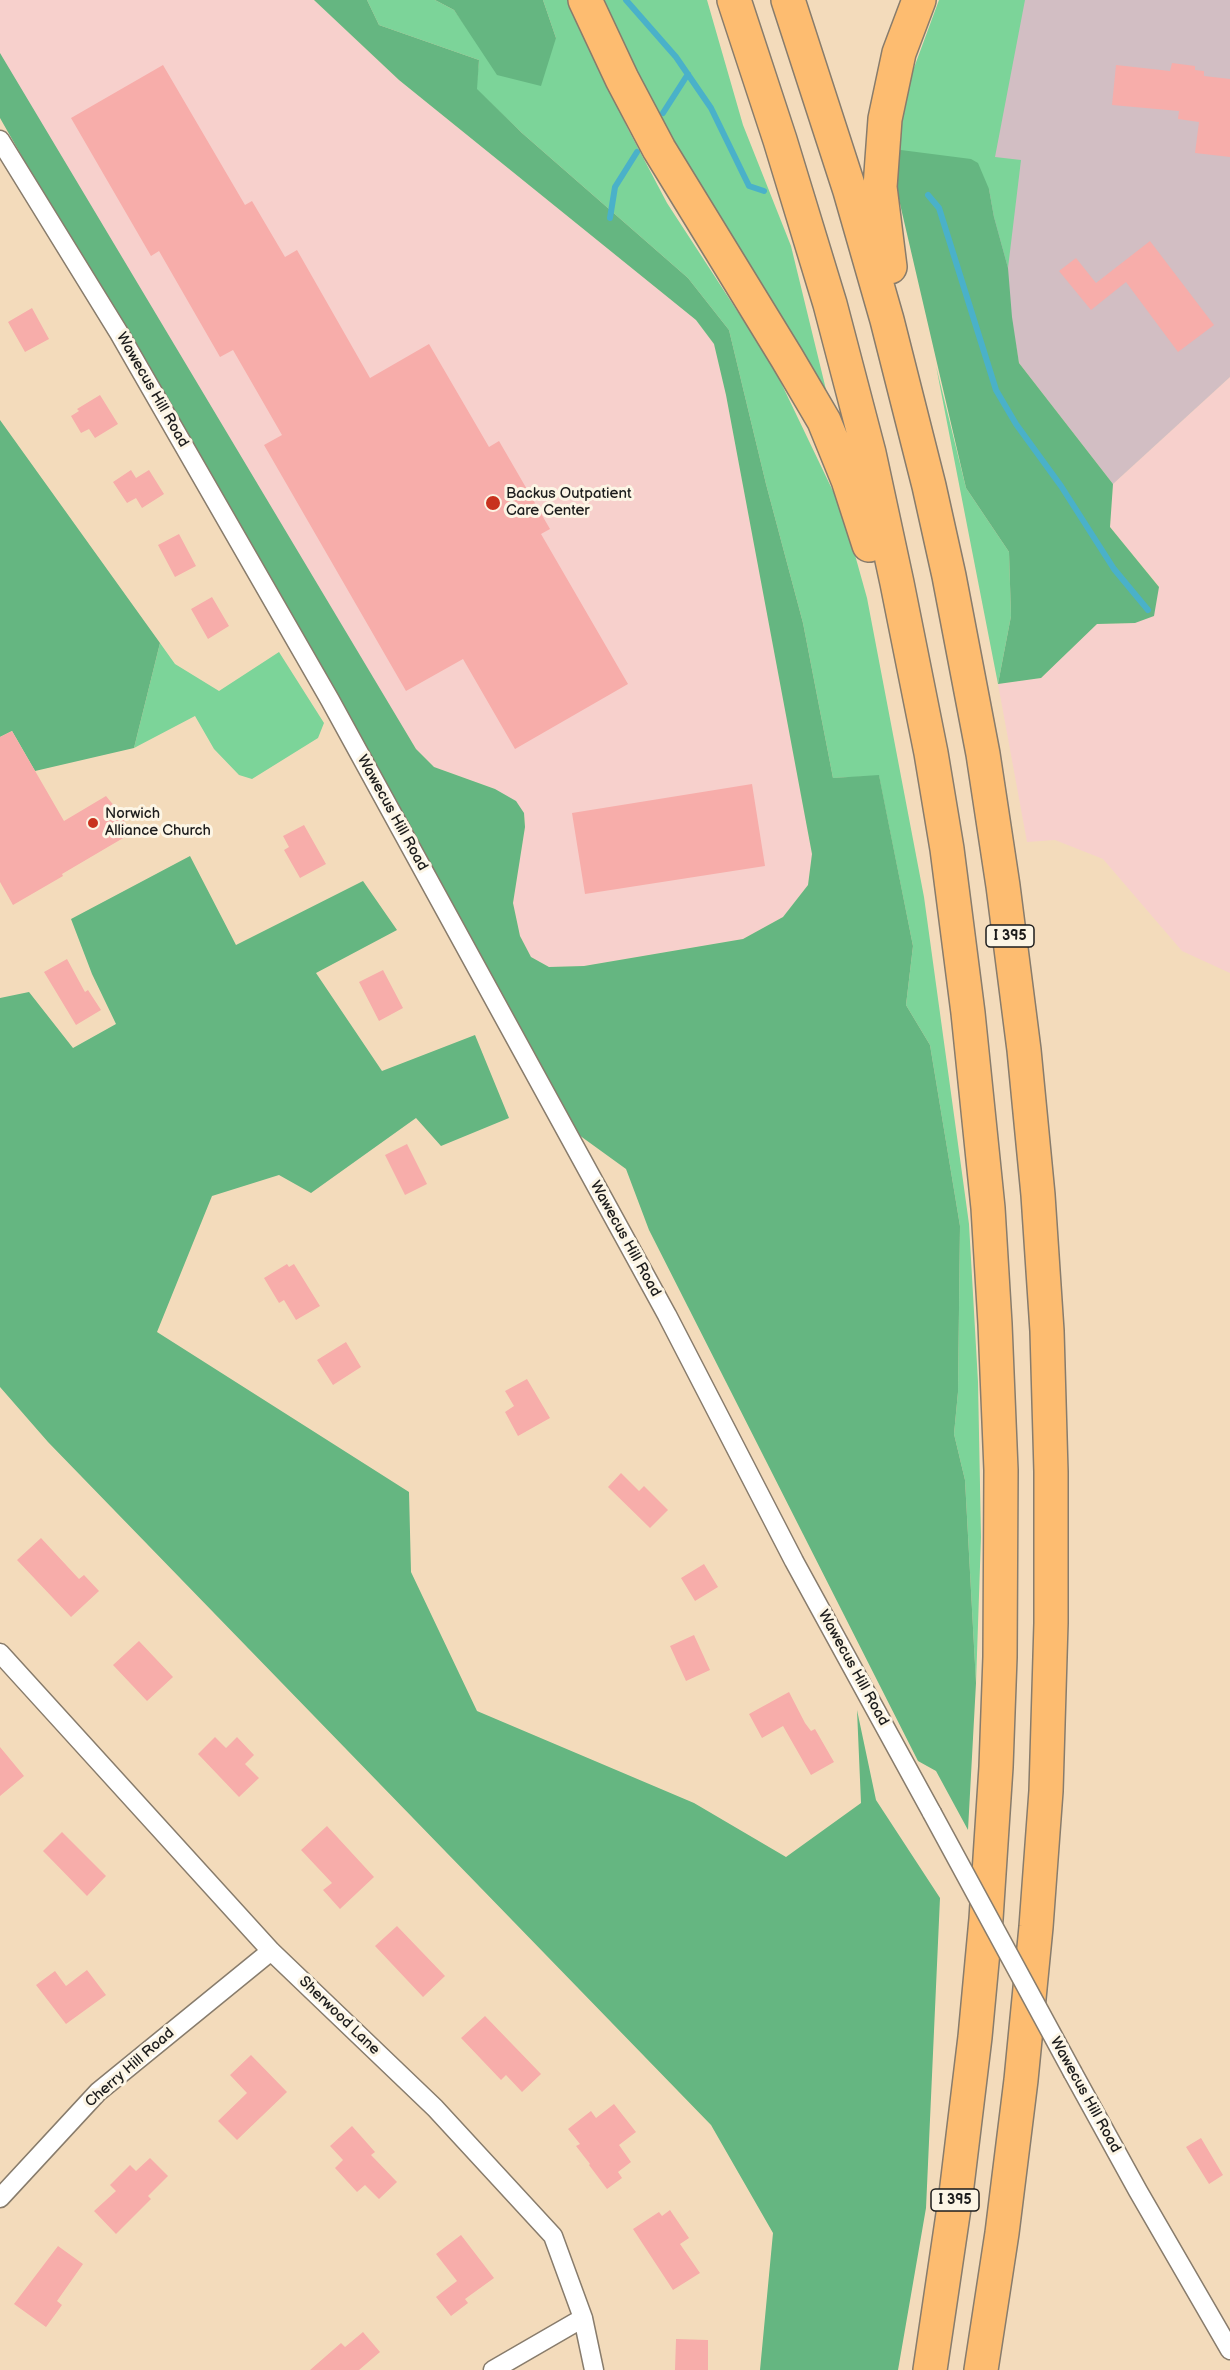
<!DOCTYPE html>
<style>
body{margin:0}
canvas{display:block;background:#f3dbbb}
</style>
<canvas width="1230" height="2370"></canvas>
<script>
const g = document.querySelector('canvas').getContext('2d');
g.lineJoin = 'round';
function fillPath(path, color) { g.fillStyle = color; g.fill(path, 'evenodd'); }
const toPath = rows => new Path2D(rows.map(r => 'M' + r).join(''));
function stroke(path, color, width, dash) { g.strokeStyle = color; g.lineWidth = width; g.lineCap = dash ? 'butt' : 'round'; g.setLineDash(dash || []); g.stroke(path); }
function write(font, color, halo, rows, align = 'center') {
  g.font = font + ' "Balsamiq Sans",sans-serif'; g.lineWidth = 6; g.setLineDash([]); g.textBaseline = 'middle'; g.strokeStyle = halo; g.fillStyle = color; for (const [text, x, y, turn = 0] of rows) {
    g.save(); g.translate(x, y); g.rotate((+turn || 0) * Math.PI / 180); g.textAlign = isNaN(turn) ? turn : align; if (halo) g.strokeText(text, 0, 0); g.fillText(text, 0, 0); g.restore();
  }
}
const built = toPath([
 [0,0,314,0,399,80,696,320,714,344,726,395,812,854,808,885,783,917,743,939,584,966,549,967,531,957,520,936,513,903,525,827,524,813,495,789,434,767,416,749,0,62],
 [1230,377,1230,973,1182,951,1103,859,1055,840,1027,842,998,684,1041,678,1097,624,1135,623,1159,586,1110,527,1113,484]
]);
const industrial = toPath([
 [1002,0,1230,0,1230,377,1113,484,1019,363,989,189]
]);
const green = toPath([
 [367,0,435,0,454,10,469,31,556,38,543,0,567,0,627,127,667,203,773,366,843,512,867,598,924,897,969,1224,978,1382,981,1537,976,1683,965,1480,954,1434,958,1392,960,1226,930,1045,906,1005,913,946,879,776,833,778,803,623,766,484,729,330,688,278,522,133,476,89,479,60,379,25],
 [597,0,707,0,743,125,791,246,830,406,654,117],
 [939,0,1025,0,995,157,1021,160,1008,268,994,217,989,189,893,149,901,103],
 [936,366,966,488,1009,552,1011,616,998,684],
 [160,643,175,664,219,691,279,652,324,723,318,738,252,779,239,775,214,749,195,716,134,748]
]);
const forest = toPath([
 [314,0,367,0,379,25,479,60,477,89,522,133,688,278,729,330,766,484,803,623,833,778,879,775,913,946,906,1005,930,1045,960,1226,958,1392,954,1434,965,1480,976,1683,968,1830,936,1771,918,1761,649,1230,626,1169,579,1135,0,118,0,53,416,749,434,767,495,789,516,801,524,813,525,827,513,903,520,936,531,957,549,967,584,966,743,939,783,917,808,885,812,854,726,395,714,344,696,320,399,80],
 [435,0,543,0,556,38,541,86,497,75,454,10],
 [893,149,971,159,978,163,989,189,994,217,1008,268,1012,317,1019,363,1113,484,1110,527,1159,587,1154,616,1135,623,1097,624,1041,678,998,684,1011,616,1009,552,966,488,894,178],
 [0,420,160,643,134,748,35,771,12,731,0,737],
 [190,856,236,945,363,881,397,930,316,973,382,1071,475,1035,509,1118,441,1146,416,1118,311,1193,279,1175,212,1196,157,1332,409,1492,411,1572,477,1711,694,1803,786,1857,861,1803,857,1710,876,1800,940,1898,926,2208,898,2370,760,2370,773,2233,711,2125,48,1442,0,1387,0,998,29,992,73,1048,116,1024,92,974,71,919]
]);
const stream = toPath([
 [626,0,676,57,711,108,749,186,764,191],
 [663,113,688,74],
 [928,195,939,208,996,390,1016,424,1061,486,1114,569,1148,610],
 [610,218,615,187,637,152]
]);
const building = toPath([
 [1172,63,1195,66,1195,70,1204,71,1204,76,1230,79,1230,157,1195,153,1199,122,1178,119,1179,111,1112,105,1116,65,1170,71],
 [163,65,245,205,252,201,285,257,297,250,370,378,429,344,489,447,499,441,550,529,541,534,628,684,515,749,463,659,406,691,264,445,282,435,233,350,220,357,159,251,151,256,71,118],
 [1150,241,1214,325,1178,352,1126,282,1091,310,1059,271,1076,258,1096,283],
 [32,308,49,339,25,352,8,322],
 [100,395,118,424,95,438,89,429,81,433,71,416,79,411,77,409],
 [131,470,136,478,149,470,164,494,142,508,136,498,127,503,113,482],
 [179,534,196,566,175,577,158,545],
 [212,597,229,626,208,639,191,609],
 [12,731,64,821,106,796,121,814,130,834,62,874,63,876,13,905,0,882,0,737],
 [752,784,765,866,585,894,572,813],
 [304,825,326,864,300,878,284,850,289,847,283,836],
 [67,959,85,992,88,990,101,1010,76,1025,44,972],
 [383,970,403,1008,379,1021,359,982],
 [407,1144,427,1184,405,1195,385,1155],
 [287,1264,289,1267,294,1264,320,1306,296,1320,284,1300,279,1303,264,1278],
 [346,1342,361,1367,333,1385,317,1360],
 [527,1379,550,1418,518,1436,505,1412,514,1406,505,1391],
 [621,1473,639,1491,644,1486,668,1510,650,1528,608,1487],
 [41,1538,79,1579,84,1575,99,1591,71,1617,17,1560],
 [704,1564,718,1587,695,1601,681,1578],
 [694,1635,710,1670,686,1681,670,1646],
 [139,1641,173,1677,147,1701,113,1665],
 [789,1692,805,1723,811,1731,815,1729,834,1762,811,1775,783,1726,762,1738,749,1714],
 [215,1737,226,1748,237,1737,254,1755,245,1764,259,1778,239,1797,198,1754],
 [0,1747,24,1776,0,1796],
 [327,1826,374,1877,340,1909,323,1890,332,1883,301,1850],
 [62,1832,106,1876,87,1896,43,1851],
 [397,1926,445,1976,423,1997,375,1946],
 [87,1970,106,1995,66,2024,36,1985,55,1971,66,1986],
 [485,2016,541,2074,522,2092,506,2075,501,2080,461,2038],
 [251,2055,287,2092,237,2140,218,2121,247,2093,230,2075],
 [614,2104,636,2132,619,2145,631,2162,618,2172,622,2178,607,2189,589,2165,590,2164,576,2146,580,2144,568,2129,591,2111,596,2118],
 [352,2126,375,2152,371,2155,397,2182,379,2199,365,2185,357,2192,335,2168,343,2160,330,2146],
 [1201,2138,1223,2175,1209,2184,1186,2147],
 [150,2158,168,2176,148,2196,151,2199,116,2234,94,2211,116,2191,110,2185,130,2165,136,2171],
 [670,2210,689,2238,680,2244,700,2273,673,2290,633,2229,659,2212,662,2216],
 [461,2235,494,2278,465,2299,468,2303,451,2316,436,2297,457,2281,436,2254],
 [58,2246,83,2264,57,2301,62,2305,46,2327,14,2304],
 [363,2332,380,2352,359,2370,310,2370,341,2343,345,2347],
 [676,2339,708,2340,708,2370,675,2370]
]);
const minor = toPath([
 [0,140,119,333,330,700,667,1315,794,1561,932,1813],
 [0,1653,271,1951,435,2108,553,2236,583,2318,594,2370],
 [1073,2073,1138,2191,1230,2350],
 [0,2198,98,2092,271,1951],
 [493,2370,583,2318]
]);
const motorway = toPath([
 [585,0,622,79,659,149,787,358,824,421,848,480,869,545],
 [734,0,780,140,830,304,869,453,897,583,931,753,947,849,968,1013,988,1208,995,1324,1001,1470,1000,1657,996,1767,986,1919,975,2037,956,2194,930,2370],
 [788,0,850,191,887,320,929,486,949,576,983,754,1003,886,1024,1050,1038,1195,1047,1331,1051,1472,1051,1623,1046,1791,1036,1927,1021,2080,1002,2233,981,2370],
 [890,267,880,187,885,119,899,53,919,0]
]);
const minorBridge = toPath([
 [932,1813,1073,2073]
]);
const markers = [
 [493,503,8,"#c8321e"],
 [93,823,6,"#c8321e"]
];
const shields = [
 [1010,936,48],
 [955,2200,48]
];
const shieldNames = [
 ["I 395",1010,936],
 ["I 395",955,2200]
];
const streetNames = [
 ["Wawecus Hill Road",152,390,60],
 ["Wawecus Hill Road",392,813,61],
 ["Wawecus Hill Road",625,1239,61],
 ["Wawecus Hill Road",853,1668,61],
 ["Sherwood Lane",339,2016,44],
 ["Cherry Hill Road",130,2068,-41],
 ["Wawecus Hill Road",1085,2095,61]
];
const poiNames = [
 ["Backus Outpatient",506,494],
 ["Care Center",506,511],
 ["Norwich",105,814],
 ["Alliance Church",105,831]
];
fillPath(built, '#f7d0cc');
fillPath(industrial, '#d2bec3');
fillPath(green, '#7cd499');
fillPath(forest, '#65b681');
stroke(stream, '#4ab1c9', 6);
fillPath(building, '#f7adaa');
stroke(minor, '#887c6c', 21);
stroke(motorway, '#887c6c', 36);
stroke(minor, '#fff', 18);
stroke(motorway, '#fdbc70', 33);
stroke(minorBridge, '#887c6c', 21, []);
stroke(minorBridge, '#fff', 18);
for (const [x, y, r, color] of markers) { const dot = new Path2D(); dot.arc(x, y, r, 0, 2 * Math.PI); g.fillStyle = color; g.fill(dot); stroke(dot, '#fcf5e5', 2); }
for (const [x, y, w] of shields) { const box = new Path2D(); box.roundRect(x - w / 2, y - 11, w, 22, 4.5); g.fillStyle = '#fcf5e5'; g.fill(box); stroke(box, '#1c1c1c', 1.5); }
write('bold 14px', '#1c1c1c', null, shieldNames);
write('15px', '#1c1c1c', '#fcf5e5', streetNames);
write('15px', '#1c1c1c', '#fcf5e5', poiNames, 'left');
</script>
